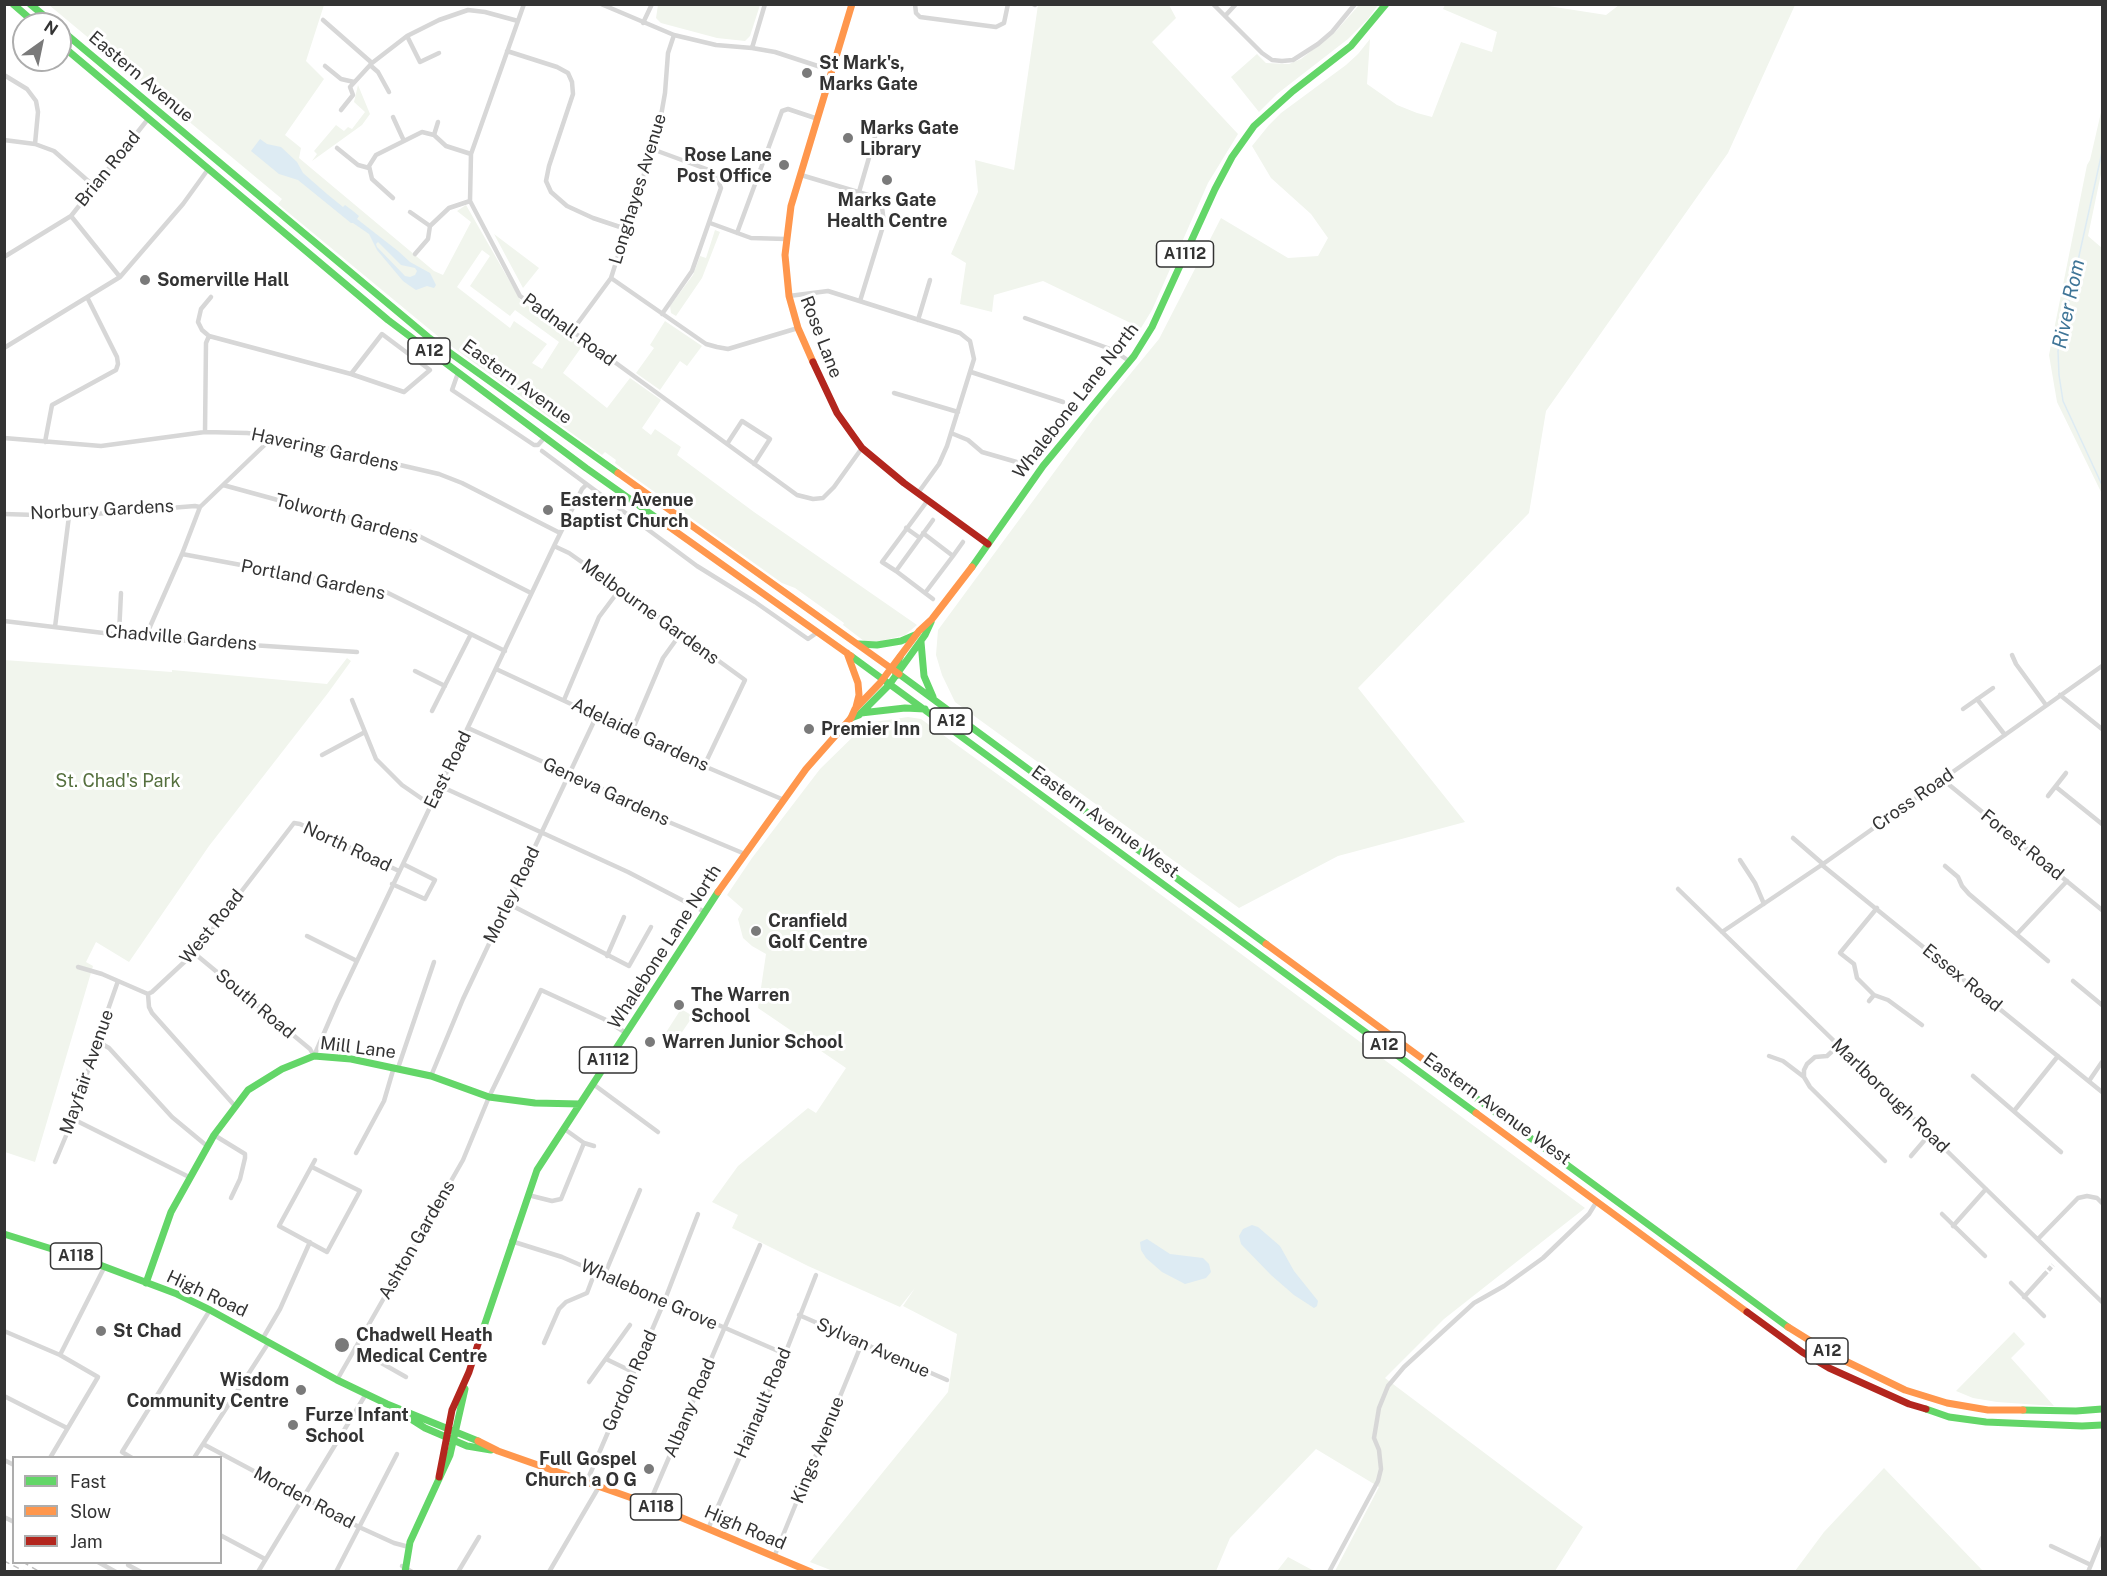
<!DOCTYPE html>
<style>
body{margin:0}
#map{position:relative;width:2107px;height:1576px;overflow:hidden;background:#fff;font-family:"Public Sans",sans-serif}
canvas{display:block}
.frame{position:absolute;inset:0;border:6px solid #333;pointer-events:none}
.legend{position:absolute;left:12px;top:1456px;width:210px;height:108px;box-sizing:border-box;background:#fff;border:2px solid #adadad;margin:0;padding:8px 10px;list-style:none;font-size:18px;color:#333}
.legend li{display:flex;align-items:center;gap:12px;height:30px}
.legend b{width:30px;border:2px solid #adadad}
.north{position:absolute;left:12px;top:12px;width:60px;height:60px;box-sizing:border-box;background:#fff;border:2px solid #adadad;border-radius:50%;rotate:33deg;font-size:16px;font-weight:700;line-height:24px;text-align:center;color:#333}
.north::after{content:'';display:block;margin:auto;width:21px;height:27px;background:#7a7a7a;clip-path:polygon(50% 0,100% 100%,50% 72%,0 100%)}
</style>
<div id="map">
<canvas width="2107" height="1576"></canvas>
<div class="frame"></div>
<ul class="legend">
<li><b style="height:8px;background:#63d668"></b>Fast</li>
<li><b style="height:8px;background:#ff974d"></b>Slow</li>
<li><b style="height:8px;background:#b3261e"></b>Jam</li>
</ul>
<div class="north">N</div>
</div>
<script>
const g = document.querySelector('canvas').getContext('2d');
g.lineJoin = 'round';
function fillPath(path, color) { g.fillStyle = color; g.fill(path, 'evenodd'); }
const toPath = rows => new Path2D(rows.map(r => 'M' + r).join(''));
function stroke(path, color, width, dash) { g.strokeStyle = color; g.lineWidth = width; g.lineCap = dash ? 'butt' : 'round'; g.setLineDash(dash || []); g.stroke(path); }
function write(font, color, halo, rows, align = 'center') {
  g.font = font + ' "Public Sans",sans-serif'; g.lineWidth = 6; g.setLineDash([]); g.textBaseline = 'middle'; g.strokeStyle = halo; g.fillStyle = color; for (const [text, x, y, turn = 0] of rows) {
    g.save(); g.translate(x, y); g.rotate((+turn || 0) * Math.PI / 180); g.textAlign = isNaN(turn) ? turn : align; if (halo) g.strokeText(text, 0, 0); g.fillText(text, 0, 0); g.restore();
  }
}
const green = toPath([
 [49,5,324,5,306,61,324,79,285,135,301,148,299,158,434,271,443,275,471,222,457,211,466,205,521,301,583,345,563,373,607,408,630,378,661,400,642,428,651,435,655,429,681,447,677,455,754,512,917,625,905,635,877,642,864,641,843,625,844,623,795,588,782,583,628,473,615,463,616,460,605,452,602,455,440,338,278,204,282,199],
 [482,250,490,256,470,286,510,316,515,310,559,342,542,369,532,363,547,344,514,321,510,328,457,287],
 [658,5,658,4,760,5,750,36,745,41,717,38,661,23,656,18],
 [1038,5,1169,5,1176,18,1152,42,1238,134,1208,183,1152,310,1141,328,1043,281,994,295,992,312,960,304,966,263,951,254,978,192,975,160,1014,170],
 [1359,5,1378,5,1368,19,1348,39,1277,94,1259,112,1231,77,1257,54,1266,63,1289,64,1301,59,1336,31],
 [1445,5,1542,5,1606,15,1619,5,1795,5,1728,153,1546,411,1529,513,1358,688,1465,822,1338,856,1239,908,955,702,942,675,936,655,938,630,1094,418,1159,339,1221,218,1288,258,1318,256,1328,238,1311,214,1271,178,1252,146,1269,125,1281,113,1346,65,1358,54,1370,39,1367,84,1397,105,1417,113,1432,117,1461,42,1492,52,1497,32,1443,9],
 [358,85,370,114,362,125,312,161,317,154,314,151,336,125,344,131,348,127,352,129,365,112,354,102],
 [2102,108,2102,169,2088,236,2102,248,2102,494,2057,402,2049,355,2087,165,2090,160],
 [715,230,720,232,702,278,676,316,671,313,670,306,693,275,700,256,706,258],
 [494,234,539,268,523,288],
 [665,321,702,346,687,366,680,361,660,390,636,373,654,348,650,345],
 [347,658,351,661,328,693,209,846,129,962,96,942,86,962,93,966,35,1162,5,1152,4,660,172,672,172,670,327,684],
 [908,717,921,719,1011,784,1585,1208,1444,1319,1385,1378,1583,1527,1555,1571,1335,1571,1379,1487,1316,1449,1230,1538,1216,1571,833,1571,810,1562,948,1392,957,1334,903,1306,915,1288,900,1307,808,1266,732,1228,738,1215,712,1202,738,1166,808,1108,816,1113,846,1068,758,1008,766,954,752,946,743,938,738,919,743,909,727,895,752,858,820,769,867,723],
 [681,1009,693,1016,676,1041,665,1034],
 [2014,1332,2025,1344,2011,1358,2054,1406,1997,1402,1973,1398,1956,1391],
 [1884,1468,1983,1571,1795,1571,1824,1532],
 [1288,1557,1314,1571,1277,1571]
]);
const water = toPath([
 [260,139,267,144,281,147,297,162,303,173,327,194,343,207,345,205,353,211,359,216,357,219,398,251,410,262,430,273,436,285,434,288,427,286,416,290,410,286,403,281,377,250,369,234,353,223,351,223,298,180,279,174,251,151],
 [378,242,401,265,415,268,417,271,415,275,410,277,405,276,377,247,376,244],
 [1252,1225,1258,1227,1280,1246,1294,1271,1318,1301,1317,1306,1314,1308,1294,1295,1271,1275,1241,1244,1239,1236,1243,1229],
 [1147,1239,1170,1254,1203,1258,1209,1264,1211,1272,1206,1278,1185,1284,1162,1272,1146,1258,1141,1250,1140,1242]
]);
const stream = toPath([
 [2102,152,2058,351,2059,375,2063,401,2102,485]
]);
const streetTunnel = toPath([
 [2044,1275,2053,1265]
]);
const street = toPath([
 [524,4,471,154,470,201,520,296,572,331,797,495,813,499,823,498,834,487,862,448],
 [601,4,674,35,716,45,752,48,775,52,833,71],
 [915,4,916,13,920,17,996,27,1004,23,1008,4],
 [1033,4,1035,5],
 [1213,4,1262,53,1272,60,1282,61,1293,60,1318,44,1332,32,1355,4],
 [1225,16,1236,4],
 [323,20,372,63],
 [643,23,652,4],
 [407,36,420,62,439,53],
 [752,48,765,4],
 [507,51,557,67,568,73,572,82,573,94,549,166,546,181,551,192,567,206,593,218,626,229],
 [370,65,378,72,389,92],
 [325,66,341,79,354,82],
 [4,75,27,89,36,101,38,112,35,144],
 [341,110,353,95,350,87,372,63,407,36,439,20,468,10,485,12,518,21],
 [393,117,404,141],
 [434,135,438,122],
 [4,140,35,144,54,151,95,187],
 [337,148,358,165,369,168],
 [652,149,709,170,716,176,721,188,692,271,662,314],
 [801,175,868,195,877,200,882,207,884,223,860,301],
 [859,192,875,137],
 [393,198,372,179,369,166,376,155,422,132,434,135,446,146,471,154],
 [410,212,430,226],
 [71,216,120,277],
 [710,223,751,238,786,239],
 [737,233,782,111,788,109,818,119],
 [415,254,428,239,430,226,449,208,470,201],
 [4,257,71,216,148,119],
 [611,278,706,344,717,347,728,349,798,328],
 [789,296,828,291,960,333,970,341,974,359,947,446,939,464,918,493],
 [211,297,201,309,198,322,202,330,209,336,351,374,404,392,430,370,382,334,351,374],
 [1025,318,1113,350,1129,361],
 [918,320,930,280],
 [572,331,611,278,659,127,665,93,668,53,674,35],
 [4,348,120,277,183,204,209,168],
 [971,372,1063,402],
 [458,373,452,390,534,445,538,445,545,437],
 [894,393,958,412],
 [205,432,206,343,209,336],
 [951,433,968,440,982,452,1020,463],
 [4,438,101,446,205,432,247,433,274,436,439,474,462,483,560,533],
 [45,442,52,405,116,370,118,364,117,357,87,297],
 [727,444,742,421,770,439,754,464],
 [542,451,697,566,755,602,808,639,818,632],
 [223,485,307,508,411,532,531,593],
 [4,514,69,516,195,506,200,507],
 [906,528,920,538,933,520],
 [920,538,896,571,882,562,928,500],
 [554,546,569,553,620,589,745,680,704,766],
 [182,554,386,592,505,651],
 [953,556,963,542],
 [896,571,925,593,953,556,923,533],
 [925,593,933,599],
 [4,621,145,638,357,652],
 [55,627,69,516],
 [119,634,121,593],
 [145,638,182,554,200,507,274,436],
 [2012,655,2016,664,2046,705],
 [496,669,704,766,784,800],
 [415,671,445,686],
 [2060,695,2102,729],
 [1977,699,2005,735],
 [352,700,376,759,402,785,431,805],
 [564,700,599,617,620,589],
 [1963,709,1993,688],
 [432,711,471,634],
 [468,728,592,784,664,820,745,854],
 [632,731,663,658,681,633],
 [322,755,365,732],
 [1942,779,2102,910],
 [440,786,628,872,705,912],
 [2056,787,2102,824],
 [2048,796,2066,773],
 [1793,838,1823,864],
 [1740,860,1755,883,1764,904],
 [1822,865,2102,1092],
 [1945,866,1958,877,1962,886,1969,894,2048,961],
 [392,884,425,899,435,880,403,864],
 [1678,889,2102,1302],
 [507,903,629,966,651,927],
 [1722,932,1823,864,2102,666],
 [2017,934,2067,881],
 [307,936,357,961],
 [194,953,310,1049,314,1056],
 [607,956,624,917],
 [78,967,102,974,148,994,152,992,194,953,294,823,300,824,399,871],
 [2073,981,2102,1005],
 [148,994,149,1007,152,1013,235,1106],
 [1874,995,1888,1000,1922,1025],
 [1869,1001,1874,995,1857,978,1854,964,1840,953,1877,908],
 [97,1041,109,1048,172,1117,207,1146],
 [1838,1046,1827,1056,1815,1057,1807,1064,1804,1070,1804,1077,1810,1087,1885,1161],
 [314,1056,337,1003,554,546,582,489,586,485],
 [1769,1056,1783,1061,1804,1077],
 [398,1068,434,962],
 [431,1076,463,999,597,715],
 [1973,1076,2061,1152],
 [2089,1081,2102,1062],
 [593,1084,658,1132],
 [2014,1111,2058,1056],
 [73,1119,189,1177],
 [563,1128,584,1143,594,1146],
 [214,1135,245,1154,245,1158,240,1179,231,1198],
 [356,1153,384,1101,394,1067],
 [1911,1156,1929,1135],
 [55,1162,73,1119,97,1041,118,981],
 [312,1167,360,1191,327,1252,279,1226,315,1160],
 [528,1195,552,1201,561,1199,584,1143],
 [1942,1214,1985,1256],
 [1953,1226,1986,1189],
 [2038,1239,2078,1198,2087,1196,2097,1198,2102,1203],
 [511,1241,562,1257,785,1354],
 [604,1276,640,1190],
 [2011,1283,2044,1316],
 [2024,1297,2044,1275],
 [799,1315,947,1380],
 [4,1331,60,1355,98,1377,50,1458],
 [263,1338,280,1309,310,1242],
 [544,1343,559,1309,566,1302,587,1293,595,1272],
 [355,1348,406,1377],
 [60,1355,105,1266],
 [606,1359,633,1372],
 [337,1380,463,1160,489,1097,541,990,604,1019,626,1033],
 [589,1382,630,1325],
 [4,1396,67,1428],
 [203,1444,359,1527,394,1543,409,1547],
 [132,1458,122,1452,210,1310],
 [194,1458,269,1342],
 [4,1460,14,1465],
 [587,1481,664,1302,698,1214],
 [649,1504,760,1245],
 [4,1517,14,1522],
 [708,1529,785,1354,816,1275],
 [220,1535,265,1559],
 [2051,1546,2091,1565],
 [774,1557,862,1343],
 [98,1562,116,1572],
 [129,1562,128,1565,141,1572],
 [402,1566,412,1572],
 [258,1572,366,1394],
 [336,1572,397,1454],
 [458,1572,479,1537],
 [549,1572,600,1485],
 [1329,1572,1378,1481,1381,1469,1379,1450,1374,1438,1379,1408,1388,1386,1404,1367,1474,1303,1504,1286,1543,1258,1589,1214,1597,1201],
 [2088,1572,2102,1538]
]);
const fast = toPath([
 [13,4,36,24],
 [30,4,54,24],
 [60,29,428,337,618,473],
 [60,44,388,320,586,468,668,526],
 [972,567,1043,466,1134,356,1152,327,1215,189,1232,157,1254,126,1293,91,1351,46,1386,4],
 [921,642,924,676,933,697],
 [859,644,877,645,901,641,915,635],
 [851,656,1476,1113],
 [899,674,1266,944],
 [896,676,895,667,900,657],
 [861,713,905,708,925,709],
 [851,718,859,715,889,685,925,635,931,622],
 [1461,1087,1788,1327],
 [4,1234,84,1259,177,1294,210,1310,337,1380,387,1404,478,1441],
 [146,1283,171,1212,214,1135,248,1090,282,1069,314,1056,351,1059,431,1076,489,1097,535,1103,580,1104],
 [479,1341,537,1170,718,892],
 [1926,1409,1949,1417,1986,1422,2082,1426,2102,1425],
 [2023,1410,2076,1411,2102,1409],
 [403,1414,425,1428,467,1446,491,1450],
 [405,1572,410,1542,450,1455,465,1389]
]);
const slow = toPath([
 [813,362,798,328,789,296,785,255,791,206,852,4],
 [618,473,899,674],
 [668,526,851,656],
 [847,653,858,683,859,695,856,707],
 [718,892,806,769,851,718,855,709,880,683,919,631,932,619,972,567],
 [1266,944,1461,1087],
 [1476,1113,1747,1312],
 [1788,1327,1833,1355,1905,1390,1947,1403,1988,1410,2023,1410],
 [478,1441,498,1451,649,1504,811,1572]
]);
const jam = toPath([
 [813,362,837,413,862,448,904,483,988,544],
 [1747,1312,1802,1352,1829,1368,1909,1404,1926,1409],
 [439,1477,452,1410,469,1372,479,1341]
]);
const rail = toPath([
 [4,1561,26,1572],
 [23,1562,40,1572]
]);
const markers = [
 [807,73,6,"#7a7a7a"],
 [848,138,6,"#7a7a7a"],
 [784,165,6,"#7a7a7a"],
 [887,180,6,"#7a7a7a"],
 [145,280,6,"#7a7a7a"],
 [548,510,6,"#7a7a7a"],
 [809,729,6,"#7a7a7a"],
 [756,931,6,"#7a7a7a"],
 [679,1005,6,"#7a7a7a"],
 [650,1042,6,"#7a7a7a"],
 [101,1331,6,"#7a7a7a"],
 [342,1345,8,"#7a7a7a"],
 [301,1390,6,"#7a7a7a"],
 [293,1425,6,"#7a7a7a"],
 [649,1469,6,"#7a7a7a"]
];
const shields = [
 [1185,254,57],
 [429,351,42],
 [951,721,42],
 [1384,1045,42],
 [608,1060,57],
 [76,1256,51],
 [1827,1351,42],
 [656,1507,51]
];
const shieldNames = [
 ["A1112",1185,254],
 ["A12",429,351],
 ["A12",951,721],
 ["A12",1384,1045],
 ["A1112",608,1060],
 ["A118",76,1256],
 ["A12",1827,1351],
 ["A118",656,1507]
];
const poiNames = [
 ["St Mark's,",819,63],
 ["Marks Gate",819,84],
 ["Marks Gate",860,128],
 ["Library",860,149],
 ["Rose Lane",772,155,"right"],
 ["Post Office",772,176,"right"],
 ["Marks Gate",887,200,"center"],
 ["Health Centre",887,221,"center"],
 ["Somerville Hall",157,280],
 ["Eastern Avenue",560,500],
 ["Baptist Church",560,521],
 ["Premier Inn",821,729],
 ["Cranfield",768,921],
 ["Golf Centre",768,942],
 ["The Warren",691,995],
 ["School",691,1016],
 ["Warren Junior School",662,1042],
 ["St Chad",113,1331],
 ["Chadwell Heath",356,1335],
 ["Medical Centre",356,1356],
 ["Wisdom",289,1380,"right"],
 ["Community Centre",289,1401,"right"],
 ["Furze Infant",305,1415],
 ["School",305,1436],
 ["Full Gospel",637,1459,"right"],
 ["Church a O G",637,1480,"right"]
];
const streetNames = [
 ["Eastern Avenue",141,77,40],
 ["Brian Road",108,169,-51],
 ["Longhayes Avenue",638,189,-73],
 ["Padnall Road",569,330,36],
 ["Rose Lane",821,337,69],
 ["Eastern Avenue",517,382,36],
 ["Whalebone Lane North",1076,401,-52],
 ["Havering Gardens",325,450,12],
 ["Norbury Gardens",102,510,-3],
 ["Tolworth Gardens",347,519,15],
 ["Portland Gardens",313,580,11],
 ["Melbourne Gardens",650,612,36],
 ["Chadville Gardens",181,638,5],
 ["Adelaide Gardens",640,735,25],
 ["East Road",448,770,-64],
 ["Geneva Gardens",606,792,25],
 ["Cross Road",1913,800,-35],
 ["Eastern Avenue West",1105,822,36],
 ["Forest Road",2022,845,39],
 ["North Road",347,847,25],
 ["Morley Road",512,895,-64],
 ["West Road",212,927,-51],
 ["Whalebone Lane North",665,947,-57],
 ["Essex Road",1962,978,39],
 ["South Road",255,1004,40],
 ["Mill Lane",358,1048,7],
 ["Mayfair Avenue",87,1072,-71],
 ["Marlborough Road",1890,1096,44],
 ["Eastern Avenue West",1497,1109,36],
 ["Ashton Gardens",417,1240,-60],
 ["High Road",207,1294,25],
 ["Whalebone Grove",649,1295,24],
 ["Sylvan Avenue",873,1348,24],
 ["Gordon Road",630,1381,-66],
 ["Hainault Road",763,1403,-67],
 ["Albany Road",690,1408,-67],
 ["Kings Avenue",818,1450,-68],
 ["Morden Road",304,1498,28],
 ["High Road",745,1528,23]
];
const parkNames = [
 ["St. Chad's Park",118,781]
];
const waterNames = [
 ["River Rom",2069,304,-78]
];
fillPath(green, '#f1f5ed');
fillPath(water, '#ddebf3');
stroke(stream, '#ddebf3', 1.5);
stroke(streetTunnel, '#d6d6d6', 4.5, [4.5, 2]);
stroke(street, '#d7d7d7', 4.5);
stroke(fast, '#63d668', 7);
stroke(slow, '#ff974d', 7);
stroke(jam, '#b3261e', 7);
stroke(rail, '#bebebe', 1.5, [6, 4.5]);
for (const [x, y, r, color] of markers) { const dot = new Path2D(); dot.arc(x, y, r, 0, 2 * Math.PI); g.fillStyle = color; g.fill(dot); stroke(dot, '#fff', 2); }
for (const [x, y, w] of shields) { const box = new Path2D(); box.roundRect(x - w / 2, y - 13, w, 26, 4.5); g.fillStyle = '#fff'; g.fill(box); stroke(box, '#333', 1.5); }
write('bold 16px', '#333', null, shieldNames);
write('bold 18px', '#333', '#fff', poiNames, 'left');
write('18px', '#333', '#fff', streetNames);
write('18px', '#56703f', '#fff', parkNames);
write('italic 20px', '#3f7597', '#fff', waterNames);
</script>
